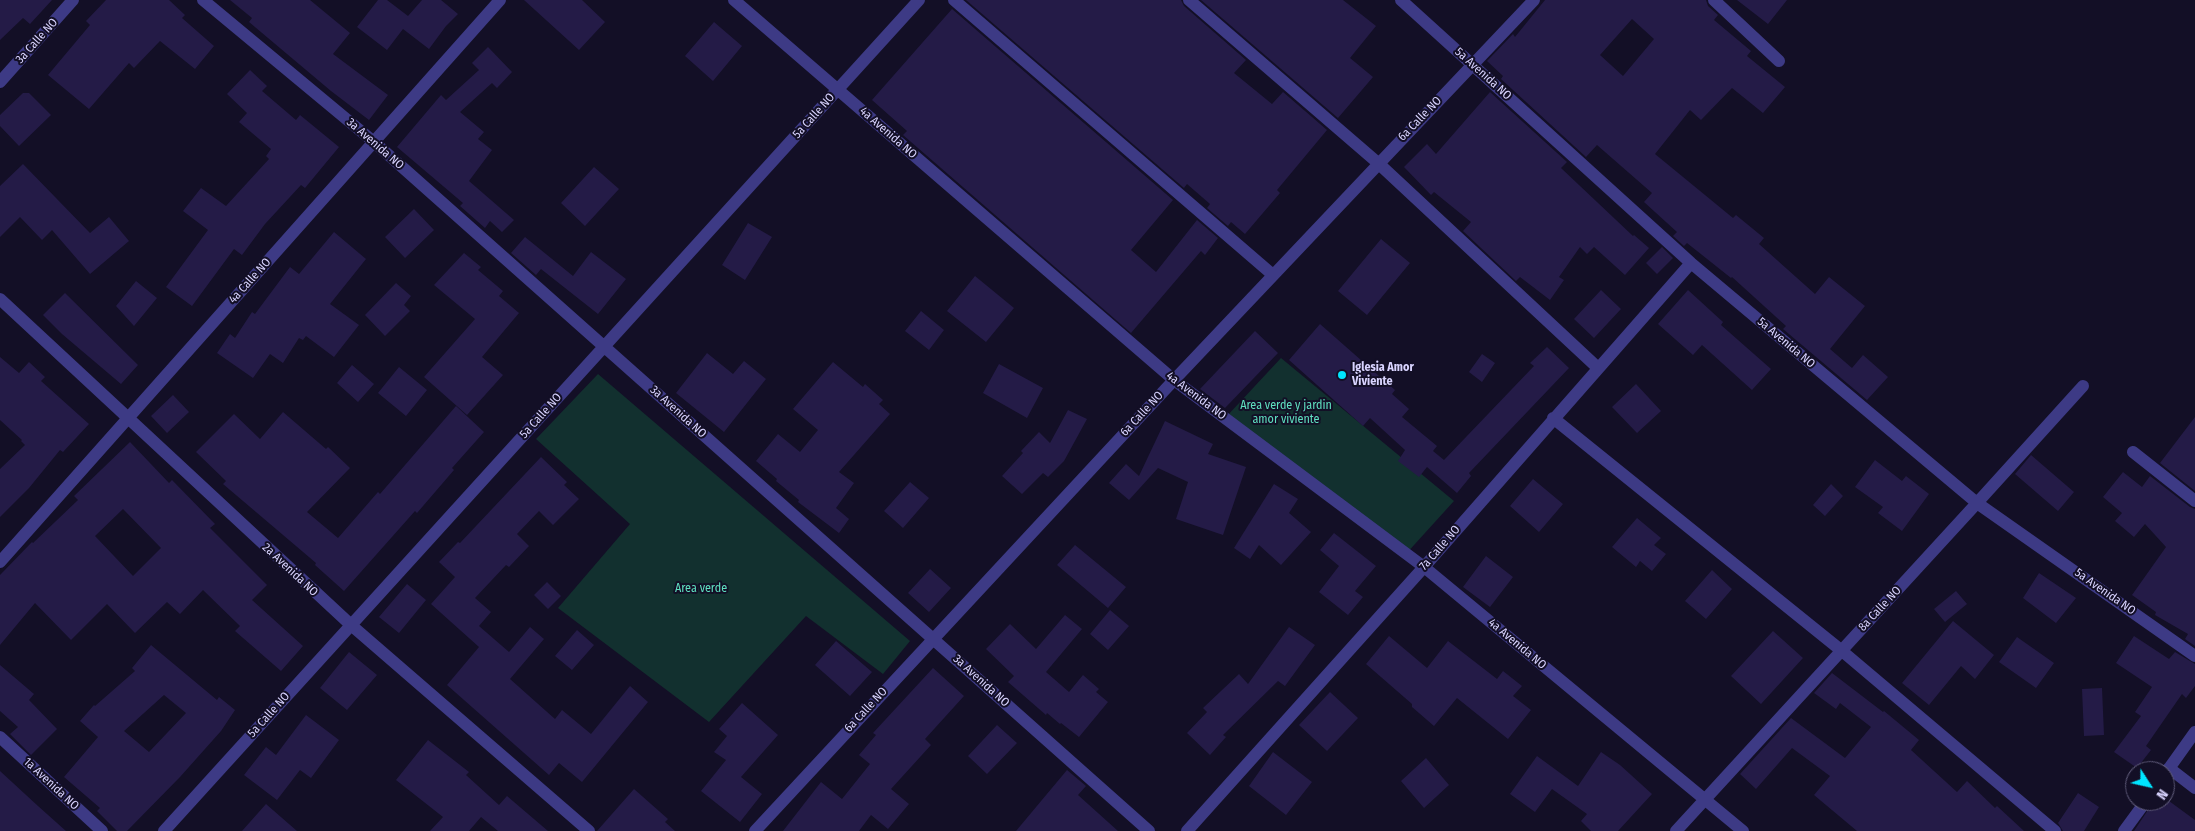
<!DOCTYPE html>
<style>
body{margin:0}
#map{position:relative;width:2195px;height:831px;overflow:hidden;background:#130f26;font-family:"Fira Sans Condensed",sans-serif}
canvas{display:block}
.north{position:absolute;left:2125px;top:761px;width:50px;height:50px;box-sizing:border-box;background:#130f26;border:1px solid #625e7d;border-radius:50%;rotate:125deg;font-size:14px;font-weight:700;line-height:20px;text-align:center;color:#d9d4ff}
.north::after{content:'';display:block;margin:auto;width:18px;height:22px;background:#00e5ff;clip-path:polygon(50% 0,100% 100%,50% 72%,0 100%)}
</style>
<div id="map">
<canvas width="2195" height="831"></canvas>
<div class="north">N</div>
</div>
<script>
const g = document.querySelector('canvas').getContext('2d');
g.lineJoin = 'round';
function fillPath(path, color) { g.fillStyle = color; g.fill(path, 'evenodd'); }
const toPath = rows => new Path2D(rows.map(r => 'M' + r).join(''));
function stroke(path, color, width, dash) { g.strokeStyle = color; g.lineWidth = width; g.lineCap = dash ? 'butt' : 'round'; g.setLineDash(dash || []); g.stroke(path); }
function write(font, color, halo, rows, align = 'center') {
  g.font = font + ' "Fira Sans Condensed",sans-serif'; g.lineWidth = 4; g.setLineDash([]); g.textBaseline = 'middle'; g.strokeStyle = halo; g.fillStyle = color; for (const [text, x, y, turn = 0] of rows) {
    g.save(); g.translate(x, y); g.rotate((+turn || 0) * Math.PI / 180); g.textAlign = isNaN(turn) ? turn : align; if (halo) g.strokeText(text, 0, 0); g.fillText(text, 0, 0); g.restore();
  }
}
const green = toPath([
 [1281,358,1454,501,1405,555,1227,416],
 [598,374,910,641,883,674,806,616,709,722,558,608,630,524,536,439]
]);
const building = toPath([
 [0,0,52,0,30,24,23,18,0,40],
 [106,0,169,0,185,15,182,18,214,46,195,69,160,41,134,68,129,63,89,109,48,75,90,25,86,21],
 [230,0,310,0,350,33,333,54,388,95,369,120,331,91,249,22,252,18],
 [378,0,387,0,408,16,422,0,441,0,458,14,446,26,429,49,403,29,387,50,357,27],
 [524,0,582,0,605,22,579,50],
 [966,0,1181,0,1184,6,1246,60,1234,73,1272,104,1283,92,1327,130,1277,190,1280,193,1245,234,1231,222,1228,226,1207,208,1210,204,1187,184,1184,188],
 [1201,0,1343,0,1376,26,1350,58,1373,77,1338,118],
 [1545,0,1706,0,1708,6,1718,15,1714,20,1751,51,1747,56,1785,87,1763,113,1732,88,1701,120,1690,110,1655,154,1733,218,1736,215,1764,238,1759,244,1815,294,1829,277,1865,306,1830,349,1852,368,1863,355,1888,377,1867,400,1783,329,1786,326,1732,277,1731,278,1687,243,1684,246,1673,236,1677,232,1644,202,1652,193,1597,145,1586,157,1501,79,1503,76,1487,61,1513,34,1515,37],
 [1632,19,1654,39,1623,76,1600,55],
 [1737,0,1787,0,1768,24],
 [952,9,1173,200,1131,250,1156,272,1197,220,1218,238,1205,255,1201,251,1131,333,903,135,907,131,872,100],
 [714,22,742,46,713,81,685,56],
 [488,47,512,72,497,88,492,83,460,112,484,132,478,139,492,150,469,181,514,220,502,232,490,221,485,228,460,206,463,203,397,147,441,95,446,100,479,70,472,63],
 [250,70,267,86,262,91,296,120,300,115,339,147,305,188,301,185,265,224,242,255,234,249,192,306,166,287,208,230,183,211,201,188,226,206,269,159,266,156,271,149,239,122,247,113,227,94],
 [1490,92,1567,162,1561,168,1633,236,1634,235,1649,248,1625,275,1594,247,1587,254,1580,247,1559,277,1564,280,1550,300,1520,277,1516,281,1463,231,1471,222,1434,192,1431,195,1404,167,1427,144,1436,154],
 [23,93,29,93,51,115,19,146,0,126,0,115],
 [23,164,90,233,109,217,129,241,90,274,52,230,42,240,20,217,0,237,0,186],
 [594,167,619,189,585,226,561,203],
 [414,209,434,230,405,258,385,237],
 [748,223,772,237,745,280,722,265],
 [334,232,366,259,330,304,359,325,334,357,306,336,303,340,299,338,283,363,270,354,253,378,217,353,230,334,235,338,252,312,255,314,290,267,299,274],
 [525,237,573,276,591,252,626,279,598,314,541,269,536,275,511,253],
 [1381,239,1410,263,1367,315,1338,291],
 [1662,247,1673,258,1657,274,1646,263],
 [464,253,481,267,478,270,503,291,499,296,519,313,482,357,503,375,467,415,424,377,475,319,434,285],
 [975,276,1014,308,986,342,947,311],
 [136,281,157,298,134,326,116,306],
 [396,283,411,296,404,305,410,311,385,336,365,315],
 [1601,290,1621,309,1594,338,1574,319],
 [1688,290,1723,322,1721,325,1771,369,1752,390,1702,345,1693,355,1658,324],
 [65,293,138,365,121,384,62,334,43,315],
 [921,311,944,330,929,350,905,331],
 [1320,324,1395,390,1392,394,1409,409,1402,417,1437,446,1433,451,1444,460,1534,366,1530,363,1547,347,1569,368,1469,473,1471,476,1457,493,1427,467,1419,477,1398,461,1405,450,1370,418,1363,426,1289,360],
 [1255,331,1278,353,1225,408,1200,389],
 [707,353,733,374,744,361,766,379,724,432,676,393],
 [1482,354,1495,363,1482,382,1469,372],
 [0,357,19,373,29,362,45,377,41,381,89,424,63,452,60,450,29,488,0,517,0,469,25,445,21,441,22,440,0,420],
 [833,362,863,387,865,384,883,400,879,404,890,414,839,472,854,483,836,508,849,519,839,533,798,502,799,500,776,481,777,479,756,461,778,434,800,452,818,430,793,409],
 [999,364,1043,388,1027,418,983,393],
 [352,365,374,384,358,402,337,383],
 [399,367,427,390,406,416,378,393],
 [1636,384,1661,411,1637,433,1612,407],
 [173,395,189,412,167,433,151,416],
 [456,406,484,432,452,468,454,470,417,513,415,511,344,591,315,565,316,563,223,484,226,481,196,452,234,414,260,439,283,412,326,449,328,447,350,468,307,512,338,538,378,492,380,494],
 [1068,410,1087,419,1064,461,1048,477,1043,473,1022,494,1002,476,1023,453,1021,451,1039,432,1050,443],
 [2195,417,2195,491,2160,463],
 [1165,421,1213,444,1208,454,1246,467,1223,535,1176,519,1188,482,1158,468,1129,500,1109,483,1126,464,1139,476],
 [130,442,169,483,172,480,215,524,210,528,267,585,252,600,303,646,281,671,235,631,240,626,203,590,180,614,167,602,135,633,107,604,71,640,35,603,0,645,0,575,32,542,33,543,78,500,74,496],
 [123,509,161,548,133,576,95,536],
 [2031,455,2074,492,2058,511,2015,474],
 [541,457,567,482,564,485,579,499,553,525,539,511,517,534,529,546,509,567,506,565,475,598,491,612,479,626,509,652,530,627,544,639,510,679,555,719,562,710,591,734,630,686,648,702,582,782,559,763,549,775,447,685,479,647,431,604,455,577,439,562,458,542,460,543],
 [1875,460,1902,481,1906,476,1929,494,1902,531,1878,513,1883,507,1855,487],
 [2123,472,2142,487,2150,476,2190,507,2195,509,2195,646,2185,639,2188,634,2155,615,2156,612,2132,595,2166,547,2145,524,2134,537,2115,521,2122,513,2103,497],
 [1533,479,1563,504,1539,532,1510,506],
 [910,482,929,498,903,528,884,511],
 [1274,484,1298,499,1289,513,1311,532,1281,565,1259,545,1250,559,1234,548],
 [1831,484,1843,496,1825,516,1813,505],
 [1637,518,1661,538,1654,545,1666,554,1652,571,1640,561,1636,567,1612,547],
 [1334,533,1376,566,1355,591,1363,597,1348,615,1319,592,1339,566,1320,550],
 [1075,545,1126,587,1108,608,1057,565],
 [1486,556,1513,577,1490,607,1463,587],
 [930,569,951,588,929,612,908,593],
 [1712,570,1732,589,1706,619,1685,601],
 [2039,573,2076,598,2056,623,2023,598],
 [547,582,561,596,548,609,534,595],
 [407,584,426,600,399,633,379,617],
 [1956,591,1967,604,1945,622,1934,609],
 [1110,610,1129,626,1108,650,1090,634],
 [1065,615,1082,629,1046,672,1069,692,1083,675,1099,689,1096,692,1108,702,1079,737,1061,723,1060,724,1047,713,1046,715,1008,682,1014,676,986,649,1010,624,1036,649],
 [1953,621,1994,655,1975,679,1961,666,1929,705,1902,683],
 [1289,627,1315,645,1285,686,1278,681,1223,735,1226,737,1210,755,1187,733,1207,712,1203,708,1239,674,1248,684],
 [577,630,594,645,572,670,555,656],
 [1773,631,1803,658,1761,704,1731,676],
 [1389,636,1427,668,1448,641,1497,679,1503,671,1522,686,1513,696,1531,710,1508,739,1457,698,1434,726,1412,707,1412,704,1366,664],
 [2134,636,2169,659,2175,652,2195,664,2195,686,2186,698,2182,694,2146,746,2151,750,2137,768,2114,752,2141,716,2135,712,2152,687,2116,663],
 [2017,637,2054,663,2036,688,1999,662],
 [836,641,872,672,850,696,815,665],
 [151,645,217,700,219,697,235,710,221,731,180,777,127,831,117,831,97,811,100,808,64,777,98,737,80,721,94,705,95,706,135,671,132,668],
 [164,695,186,713,149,752,124,731],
 [349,652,377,675,347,710,320,688],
 [0,665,34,694,29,700,57,729,31,755,10,734,18,727,0,711],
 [933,668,964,696,925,739,931,745,891,789,909,804,888,829,871,815,859,831,783,831,821,782,842,799,870,764,859,755,876,735,873,733],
 [1832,673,1883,712,1884,711,1919,740,1911,750,1957,792,1967,781,1995,808,1997,806,2024,831,1857,831,1814,795,1830,776,1792,748,1756,789,1740,774,1791,718,1845,758,1871,727,1840,703,1836,709,1814,693],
 [2102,688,2104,735,2084,736,2082,689],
 [1330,692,1358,718,1327,751,1299,725],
 [742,703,778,735,741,777,762,794,740,822,701,791,726,760,714,752,727,736,719,729],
 [306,715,339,740,311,778,300,770,277,800,244,775,266,747,276,755],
 [997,725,1017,743,987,774,968,756],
 [428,740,469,772,466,775,499,805,507,796,548,831,498,831,481,817,469,831,430,831,443,817,396,780],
 [1273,752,1312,782,1286,815,1249,786],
 [1601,752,1620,765,1652,794,1618,831,1591,831,1581,821,1587,814,1552,789,1535,812,1510,794,1537,756,1578,786],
 [1426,758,1449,785,1424,808,1401,781],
 [1067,770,1086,786,1078,795,1118,831,1016,831],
 [0,771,38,806,66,831,0,831],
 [634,789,668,819,665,822,675,831,597,831],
 [2078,793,2099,807,2084,831,2063,831,2058,823],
 [2154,801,2169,801,2195,820,2195,831,2134,831],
 [266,804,297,831,242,831]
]);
const minor = toPath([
 [203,0,374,142,1149,831],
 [734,0,1174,380,1424,567,1743,831],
 [954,0,1273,275],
 [1189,0,1378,163,1598,368],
 [1401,0,1691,263,1977,503,2195,656],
 [1714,0,1779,61],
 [0,82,73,0],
 [0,299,351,625,589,831],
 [1553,418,1842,651,2055,831],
 [2133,452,2195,501],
 [0,562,500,0],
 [0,737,102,831],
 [2169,768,2195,788],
 [2165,774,2195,732],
 [164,831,919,0],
 [755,831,1174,380,1534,0],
 [1187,831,1424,567,1691,263],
 [1676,831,1977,503,2083,386],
 [2124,831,2146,801]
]);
const markers = [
 [1342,375,5,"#00e5ff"]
];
const streetNames = [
 ["3a Calle NO",37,41,-48],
 ["5a Avenida NO",1483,74,42],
 ["5a Calle NO",814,116,-48],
 ["6a Calle NO",1420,119,-46],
 ["4a Avenida NO",888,133,41],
 ["3a Avenida NO",375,144,41],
 ["4a Calle NO",250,281,-48],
 ["5a Avenida NO",1786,343,40],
 ["4a Avenida NO",1196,396,37],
 ["3a Avenida NO",678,412,42],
 ["6a Calle NO",1142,414,-47],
 ["5a Calle NO",541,416,-48],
 ["7a Calle NO",1440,548,-49],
 ["2a Avenida NO",290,570,43],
 ["5a Avenida NO",2105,592,35],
 ["8a Calle NO",1880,609,-47],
 ["4a Avenida NO",1517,644,40],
 ["3a Avenida NO",981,681,42],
 ["6a Calle NO",866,710,-47],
 ["5a Calle NO",269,715,-48],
 ["1a Avenida NO",51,784,43]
];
const poiNames = [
 ["Iglesia Amor",1352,368],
 ["Viviente",1352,382]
];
const parkNames = [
 ["Area verde y jardin",1286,406],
 ["amor viviente",1286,420],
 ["Area verde",701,589]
];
fillPath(green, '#12302f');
fillPath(building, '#241b47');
stroke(minor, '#3d3a85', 12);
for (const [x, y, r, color] of markers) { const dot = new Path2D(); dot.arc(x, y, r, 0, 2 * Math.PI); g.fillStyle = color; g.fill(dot); stroke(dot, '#130f26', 2); }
write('12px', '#d9d4ff', '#130f26', streetNames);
write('bold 12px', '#d9d4ff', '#130f26', poiNames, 'left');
write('12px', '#5fe0c0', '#130f26', parkNames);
</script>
